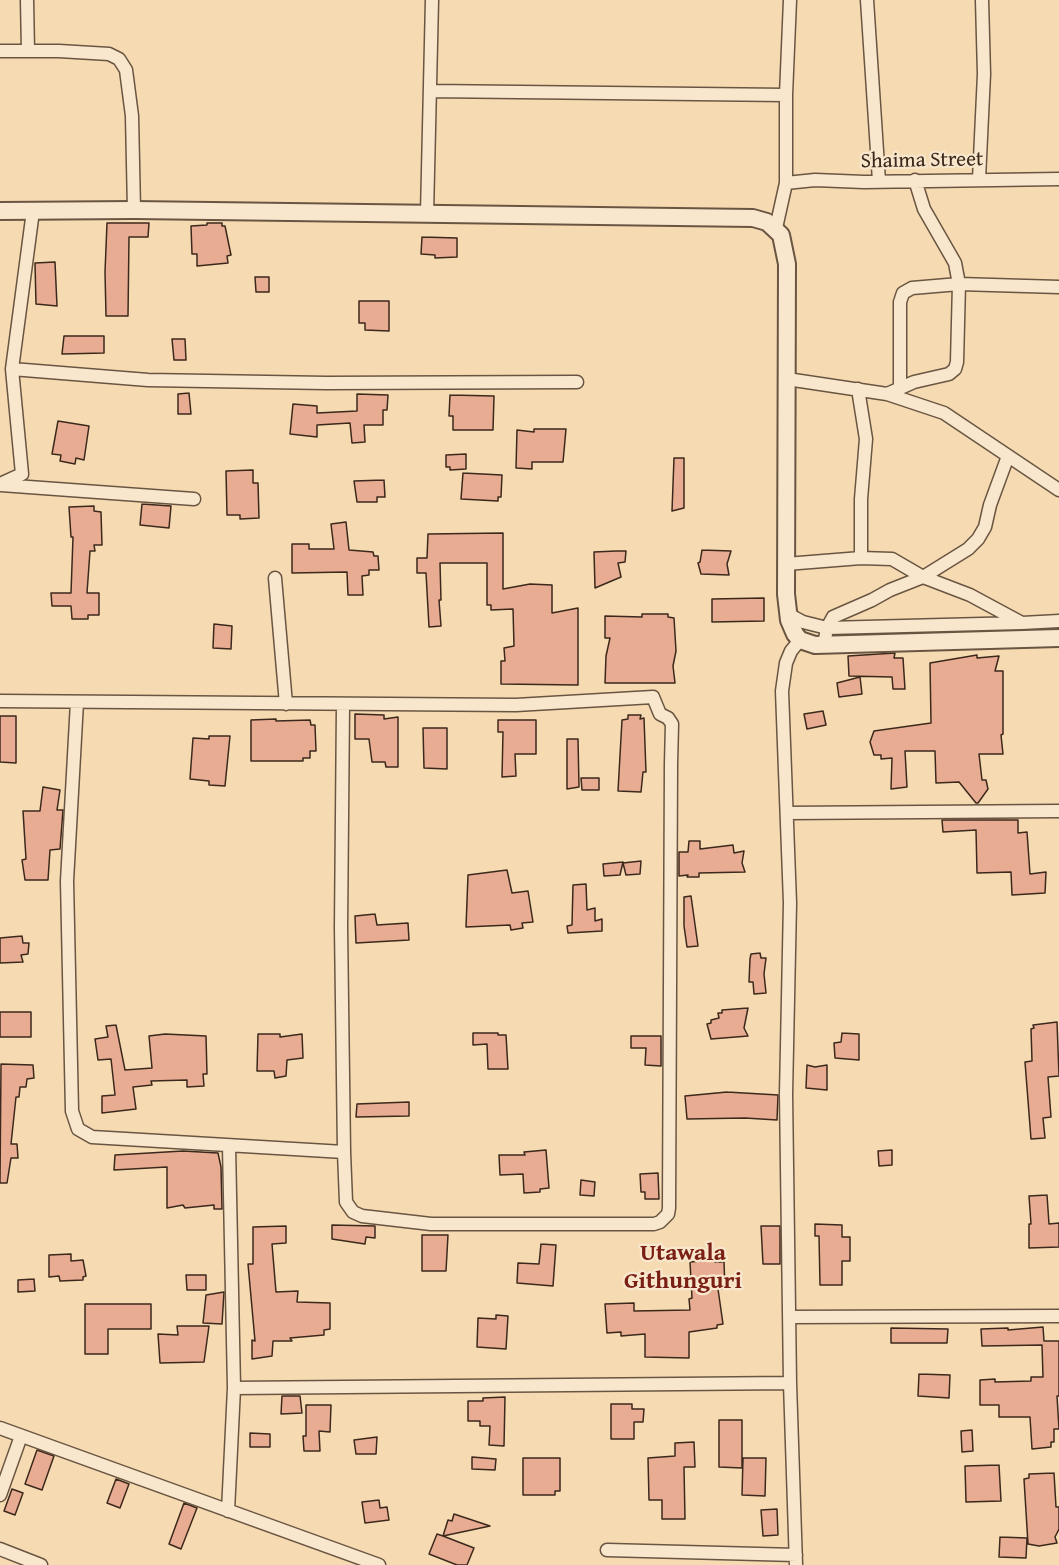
<!DOCTYPE html>
<style>
body{margin:0}
canvas{display:block;background:#f5dab2}
</style>
<canvas width="1059" height="1565"></canvas>
<script>
const g = document.querySelector('canvas').getContext('2d');
g.lineJoin = 'round';
function fillPath(path, color) { g.fillStyle = color; g.fill(path, 'evenodd'); }
const toPath = rows => new Path2D(rows.map(r => 'M' + r).join(''));
function stroke(path, color, width, dash) { g.strokeStyle = color; g.lineWidth = width; g.lineCap = dash ? 'butt' : 'round'; g.setLineDash(dash || []); g.stroke(path); }
function write(font, color, halo, rows, align = 'center') {
  g.font = font + ' "Gentium Book Plus",serif'; g.lineWidth = 4.5; g.setLineDash([]); g.textBaseline = 'middle'; g.strokeStyle = halo; g.fillStyle = color; for (const [text, x, y, turn = 0] of rows) {
    g.save(); g.translate(x, y); g.rotate((+turn || 0) * Math.PI / 180); g.textAlign = isNaN(turn) ? turn : align; if (halo) g.strokeText(text, 0, 0); g.fillText(text, 0, 0); g.restore();
  }
}
const building = toPath([
 [107,223,149,223,148,237,129,237,128,316,106,316,105,272,107,223],
 [207,223,222,223,222,226,225,226,231,255,227,256,228,263,197,266,197,254,192,254,191,226,207,225,207,223],
 [422,237,457,238,457,257,435,258,435,255,421,254,422,237],
 [55,262,57,306,36,304,35,263,55,262],
 [255,277,269,277,269,292,256,292,255,277],
 [359,301,389,301,389,331,365,330,365,323,359,323,359,301],
 [64,336,104,336,104,353,62,354,64,336],
 [172,339,185,339,186,360,174,360,172,339],
 [189,393,191,414,178,414,178,394,189,393],
 [357,394,388,395,387,410,383,410,383,425,364,425,365,442,352,443,350,423,317,425,317,437,290,434,293,404,317,406,317,413,357,411,357,394],
 [450,395,494,396,493,430,453,430,453,416,449,416,450,395],
 [58,421,89,426,84,460,76,458,75,464,60,461,61,455,52,454,58,421],
 [534,429,566,429,563,462,532,462,532,469,516,468,517,430,534,432,534,429],
 [466,454,466,469,450,470,450,467,446,467,446,455,466,454],
 [674,458,684,458,684,508,672,511,674,458],
 [253,470,253,483,258,483,259,518,240,519,240,515,227,515,226,471,253,470],
 [463,473,502,475,501,497,498,497,498,501,461,499,463,473],
 [384,480,385,497,377,497,377,502,357,502,354,481,384,480],
 [142,504,171,506,169,528,140,525,142,504],
 [94,506,94,511,101,512,102,545,94,545,95,551,90,551,87,593,99,593,99,615,88,615,88,619,72,619,71,606,52,606,51,593,71,593,73,537,71,537,69,507,94,506],
 [346,522,349,550,373,552,374,556,378,556,379,570,369,570,369,575,362,576,363,595,348,595,347,572,292,573,292,544,309,544,309,549,334,549,331,524,346,522],
 [503,533,503,589,530,584,552,585,552,613,578,608,578,685,501,684,501,661,505,661,504,648,514,646,513,609,491,610,491,605,487,605,487,563,440,563,441,600,439,600,441,626,429,627,426,573,417,573,417,558,427,558,428,534,503,533],
 [702,550,731,551,727,564,729,575,701,574,698,563,700,562,702,550],
 [616,551,626,551,625,562,618,563,621,577,595,588,594,552,616,551],
 [764,598,764,621,712,622,712,599,764,598],
 [642,614,668,614,668,617,674,618,676,651,673,666,675,683,605,683,606,656,610,638,605,638,605,616,642,617,642,614],
 [214,624,232,626,231,649,213,648,214,624],
 [895,653,894,658,903,658,905,689,893,689,892,677,849,676,848,656,895,653],
 [977,655,977,658,999,656,995,671,1003,671,1003,734,1001,735,1003,754,979,754,982,780,986,780,988,789,978,803,976,803,959,782,936,783,935,751,905,751,907,787,891,789,892,758,881,759,881,755,874,755,870,742,874,731,931,723,930,663,977,655],
 [860,677,862,694,839,697,837,683,860,677],
 [823,711,826,725,807,729,804,714,823,711],
 [355,714,384,715,384,719,398,717,398,767,386,767,385,762,372,762,369,739,355,739,355,714],
 [628,715,641,715,640,719,644,718,646,772,643,772,641,792,618,791,622,720,628,719,628,715],
 [0,716,16,716,16,763,0,762,0,716],
 [276,719,276,721,310,720,311,725,315,725,316,751,310,751,310,758,303,758,303,761,251,761,251,720,276,719],
 [498,720,536,720,536,754,515,754,516,776,502,777,503,732,498,732,498,720],
 [423,728,447,728,447,769,424,768,423,728],
 [209,736,230,736,225,786,209,785,209,781,190,779,193,738,209,739,209,736],
 [567,739,578,739,579,787,567,789,567,739],
 [581,778,599,778,599,790,582,790,581,778],
 [43,787,60,790,57,810,63,810,60,849,50,850,48,880,25,880,22,860,26,859,23,811,40,811,43,787],
 [942,820,1018,820,1018,833,1027,832,1030,874,1046,872,1045,893,1012,895,1011,872,977,873,976,830,943,832,942,820],
 [689,841,700,841,700,849,733,845,734,853,744,851,742,863,745,872,699,873,699,877,687,877,688,875,679,876,679,852,688,852,689,841],
 [641,861,640,874,626,875,623,863,641,861],
 [623,862,620,875,604,876,603,864,623,862],
 [507,870,512,893,528,891,533,922,522,923,523,928,511,930,510,925,466,927,468,875,507,870],
 [586,884,587,910,595,908,595,921,602,919,602,931,568,933,567,926,572,925,573,885,586,884],
 [691,896,698,946,687,947,684,926,684,897,691,896],
 [375,914,377,925,408,923,409,940,356,943,355,916,375,914],
 [22,936,23,943,29,943,28,954,21,955,23,962,0,963,0,938,22,936],
 [760,953,761,958,766,958,764,974,766,993,754,994,753,982,749,982,750,959,751,954,760,953],
 [748,1008,744,1028,748,1036,711,1039,707,1024,711,1023,711,1020,719,1018,718,1013,722,1013,722,1010,748,1008],
 [0,1012,31,1012,31,1037,0,1037,0,1012],
 [1057,1022,1059,1076,1048,1077,1051,1117,1043,1118,1045,1138,1031,1139,1025,1062,1032,1061,1031,1029,1034,1028,1033,1025,1057,1022],
 [116,1025,125,1070,152,1068,149,1036,165,1034,206,1036,207,1074,203,1074,204,1086,187,1087,187,1080,151,1081,152,1085,133,1087,136,1109,102,1113,102,1096,115,1095,111,1059,98,1060,95,1039,108,1037,106,1026,116,1025],
 [473,1033,498,1033,498,1035,506,1035,508,1069,488,1069,487,1044,473,1045,473,1033],
 [842,1033,859,1034,859,1060,835,1058,834,1043,841,1042,842,1033],
 [258,1034,280,1034,280,1037,302,1034,303,1058,287,1060,286,1076,275,1078,274,1071,257,1071,258,1034],
 [631,1036,661,1036,661,1066,645,1065,646,1048,631,1048,631,1036],
 [1,1064,33,1065,34,1078,27,1079,26,1087,20,1087,19,1097,16,1097,11,1144,17,1144,18,1158,11,1158,7,1183,0,1183,1,1064],
 [807,1065,815,1067,827,1065,827,1090,806,1088,807,1065],
 [727,1092,778,1095,777,1120,745,1118,687,1119,685,1096,727,1092],
 [409,1102,409,1116,356,1117,357,1104,409,1102],
 [546,1150,549,1188,540,1189,540,1192,524,1193,523,1174,500,1175,499,1155,525,1155,524,1152,546,1150],
 [892,1150,892,1165,879,1166,878,1151,892,1150],
 [183,1151,218,1153,221,1167,222,1209,214,1209,214,1205,185,1208,183,1205,167,1208,167,1167,114,1170,115,1155,183,1151],
 [658,1173,659,1199,645,1199,645,1192,641,1192,640,1174,658,1173],
 [581,1180,595,1182,594,1196,580,1195,581,1180],
 [1047,1195,1049,1224,1059,1223,1059,1247,1029,1248,1029,1224,1031,1224,1029,1196,1047,1195],
 [815,1224,842,1225,842,1237,850,1237,850,1261,842,1261,842,1285,820,1285,819,1236,815,1236,815,1224],
 [332,1225,375,1226,375,1238,366,1237,365,1244,332,1239,332,1225],
 [286,1226,286,1243,272,1244,276,1292,298,1291,297,1302,330,1303,330,1329,324,1330,324,1335,290,1338,292,1341,273,1341,272,1356,252,1359,252,1340,255,1341,248,1264,253,1264,253,1227,286,1226],
 [761,1226,780,1226,780,1264,763,1264,761,1226],
 [422,1235,448,1235,446,1271,422,1271,422,1235],
 [541,1244,556,1245,553,1286,517,1283,518,1263,539,1264,541,1244],
 [71,1254,71,1261,83,1260,86,1276,83,1277,83,1280,60,1281,59,1276,49,1277,49,1255,71,1254],
 [700,1254,714,1254,715,1262,724,1262,725,1289,718,1289,723,1324,717,1325,717,1328,689,1332,689,1358,645,1357,645,1334,621,1336,621,1332,607,1333,605,1304,634,1303,634,1311,690,1310,689,1299,692,1298,690,1262,701,1261,700,1254],
 [186,1275,206,1275,206,1290,187,1290,186,1275],
 [34,1279,35,1291,18,1292,18,1280,34,1279],
 [224,1292,222,1324,203,1323,206,1295,224,1292],
 [85,1304,151,1304,151,1329,108,1329,108,1354,85,1354,85,1304],
 [496,1315,508,1316,506,1349,477,1347,478,1318,496,1319,496,1315],
 [177,1326,209,1326,204,1362,160,1363,158,1334,178,1335,177,1326],
 [1043,1327,1044,1341,1059,1341,1059,1396,1057,1396,1059,1429,1054,1429,1054,1442,1051,1442,1051,1447,1032,1449,1030,1417,999,1417,999,1405,980,1405,980,1380,995,1379,995,1382,1031,1381,1031,1377,1043,1377,1042,1345,982,1346,981,1329,1008,1328,1008,1330,1043,1327],
 [891,1328,948,1329,947,1343,891,1343,891,1328],
 [919,1374,950,1375,949,1398,918,1396,919,1374],
 [282,1396,300,1396,302,1413,281,1414,282,1396],
 [505,1397,504,1446,489,1445,490,1426,480,1426,480,1421,468,1421,468,1401,483,1401,483,1398,505,1397],
 [611,1404,632,1404,632,1409,644,1409,643,1422,634,1422,634,1439,611,1439,611,1404],
 [306,1405,331,1405,330,1432,319,1431,320,1451,304,1451,303,1436,306,1436,306,1405],
 [719,1420,742,1420,742,1468,719,1467,719,1420],
 [972,1430,973,1451,962,1452,961,1431,972,1430],
 [250,1433,270,1434,270,1447,250,1447,250,1433],
 [377,1437,376,1454,356,1454,354,1440,377,1437],
 [694,1442,695,1467,684,1467,685,1519,662,1519,662,1500,649,1500,648,1458,675,1456,675,1443,694,1442],
 [37,1450,54,1456,42,1490,25,1484,37,1450],
 [472,1457,496,1459,495,1470,472,1469,472,1457],
 [523,1458,560,1458,560,1491,555,1491,555,1495,523,1495,523,1458],
 [743,1458,766,1458,765,1496,742,1495,743,1458],
 [999,1465,1001,1501,966,1502,965,1466,999,1465],
 [1054,1473,1056,1507,1059,1507,1059,1529,1055,1537,1057,1543,1039,1546,1028,1544,1024,1479,1029,1478,1029,1474,1054,1473],
 [116,1479,129,1484,120,1508,107,1503,116,1479],
 [12,1489,23,1493,15,1515,4,1511,12,1489],
 [379,1500,380,1508,387,1507,389,1520,365,1523,362,1502,379,1500],
 [184,1503,197,1508,181,1549,169,1544,184,1503],
 [777,1509,778,1535,763,1536,761,1510,777,1509],
 [454,1514,490,1526,443,1536,474,1548,467,1565,457,1565,429,1554,437,1534,443,1536,448,1520,452,1521,454,1514],
 [1000,1537,1027,1538,1026,1558,999,1557,1000,1537]
]);
const minor = toPath([
 [27,0,28,51],
 [867,0,879,181],
 [0,51,59,51,109,54,119,59,126,70,132,116,134,210],
 [430,91,786,95],
 [979,179,984,74,982,0],
 [786,183,815,180,864,182,1059,179],
 [427,214,432,0],
 [776,228,786,183,786,95,790,0],
 [12,369,148,380,326,383,577,382],
 [787,379,887,394,944,413,1059,490],
 [900,388,900,302,903,293,912,288,959,284,1059,287],
 [858,389,866,439,861,499,861,558],
 [887,394,914,382,949,374,955,369,957,362,959,284,955,263,924,209,915,180],
 [0,484,22,474,12,369,33,211],
 [1,485,194,499],
 [786,564,861,558,892,559,923,577,970,595,1022,623,1059,621],
 [275,578,286,704],
 [788,614,803,622,827,628,1021,623],
 [824,645,827,628,833,617,872,600,890,590,923,577,968,549,978,539,985,527,990,505,1008,456],
 [0,701,516,705,653,697,660,714,668,718,672,724,671,764,669,1208,668,1214,660,1222,654,1224,431,1224,362,1216,353,1212,346,1202,344,1152,341,927,343,705],
 [77,702,67,881,72,1111,78,1129,92,1137,344,1152],
 [787,813,1059,811],
 [229,1146,234,1388],
 [789,1317,1059,1316],
 [0,1428,379,1565],
 [0,1495,21,1436],
 [228,1511,234,1388,790,1383],
 [0,1549,41,1565],
 [607,1550,796,1555],
 [796,1565,790,1383,786,1094,790,903,782,691,786,663,791,651,800,640]
]);
const tertiary = toPath([
 [0,211,134,210,753,218,767,222,781,235,787,264,786,594,789,620,795,634,800,640,815,645,1059,638]
]);
const streetNames = [
 ["Shaima Street",922,161,-1]
];
const quarterNames = [
 ["Utawala",683,1254],
 ["Githunguri",683,1282]
];
fillPath(building, '#e8ac93');
stroke(building, '#3c291c', 1.5);
stroke(minor, '#6a5542', 15);
stroke(tertiary, '#6a5542', 20);
stroke(minor, '#f8e7cd', 12);
stroke(tertiary, '#f8e7cd', 16);
write('21px', '#3c291c', '#f8e7cd', streetNames);
write('bold 24px', '#7a1f14', '#f8e7cd', quarterNames);
</script>
